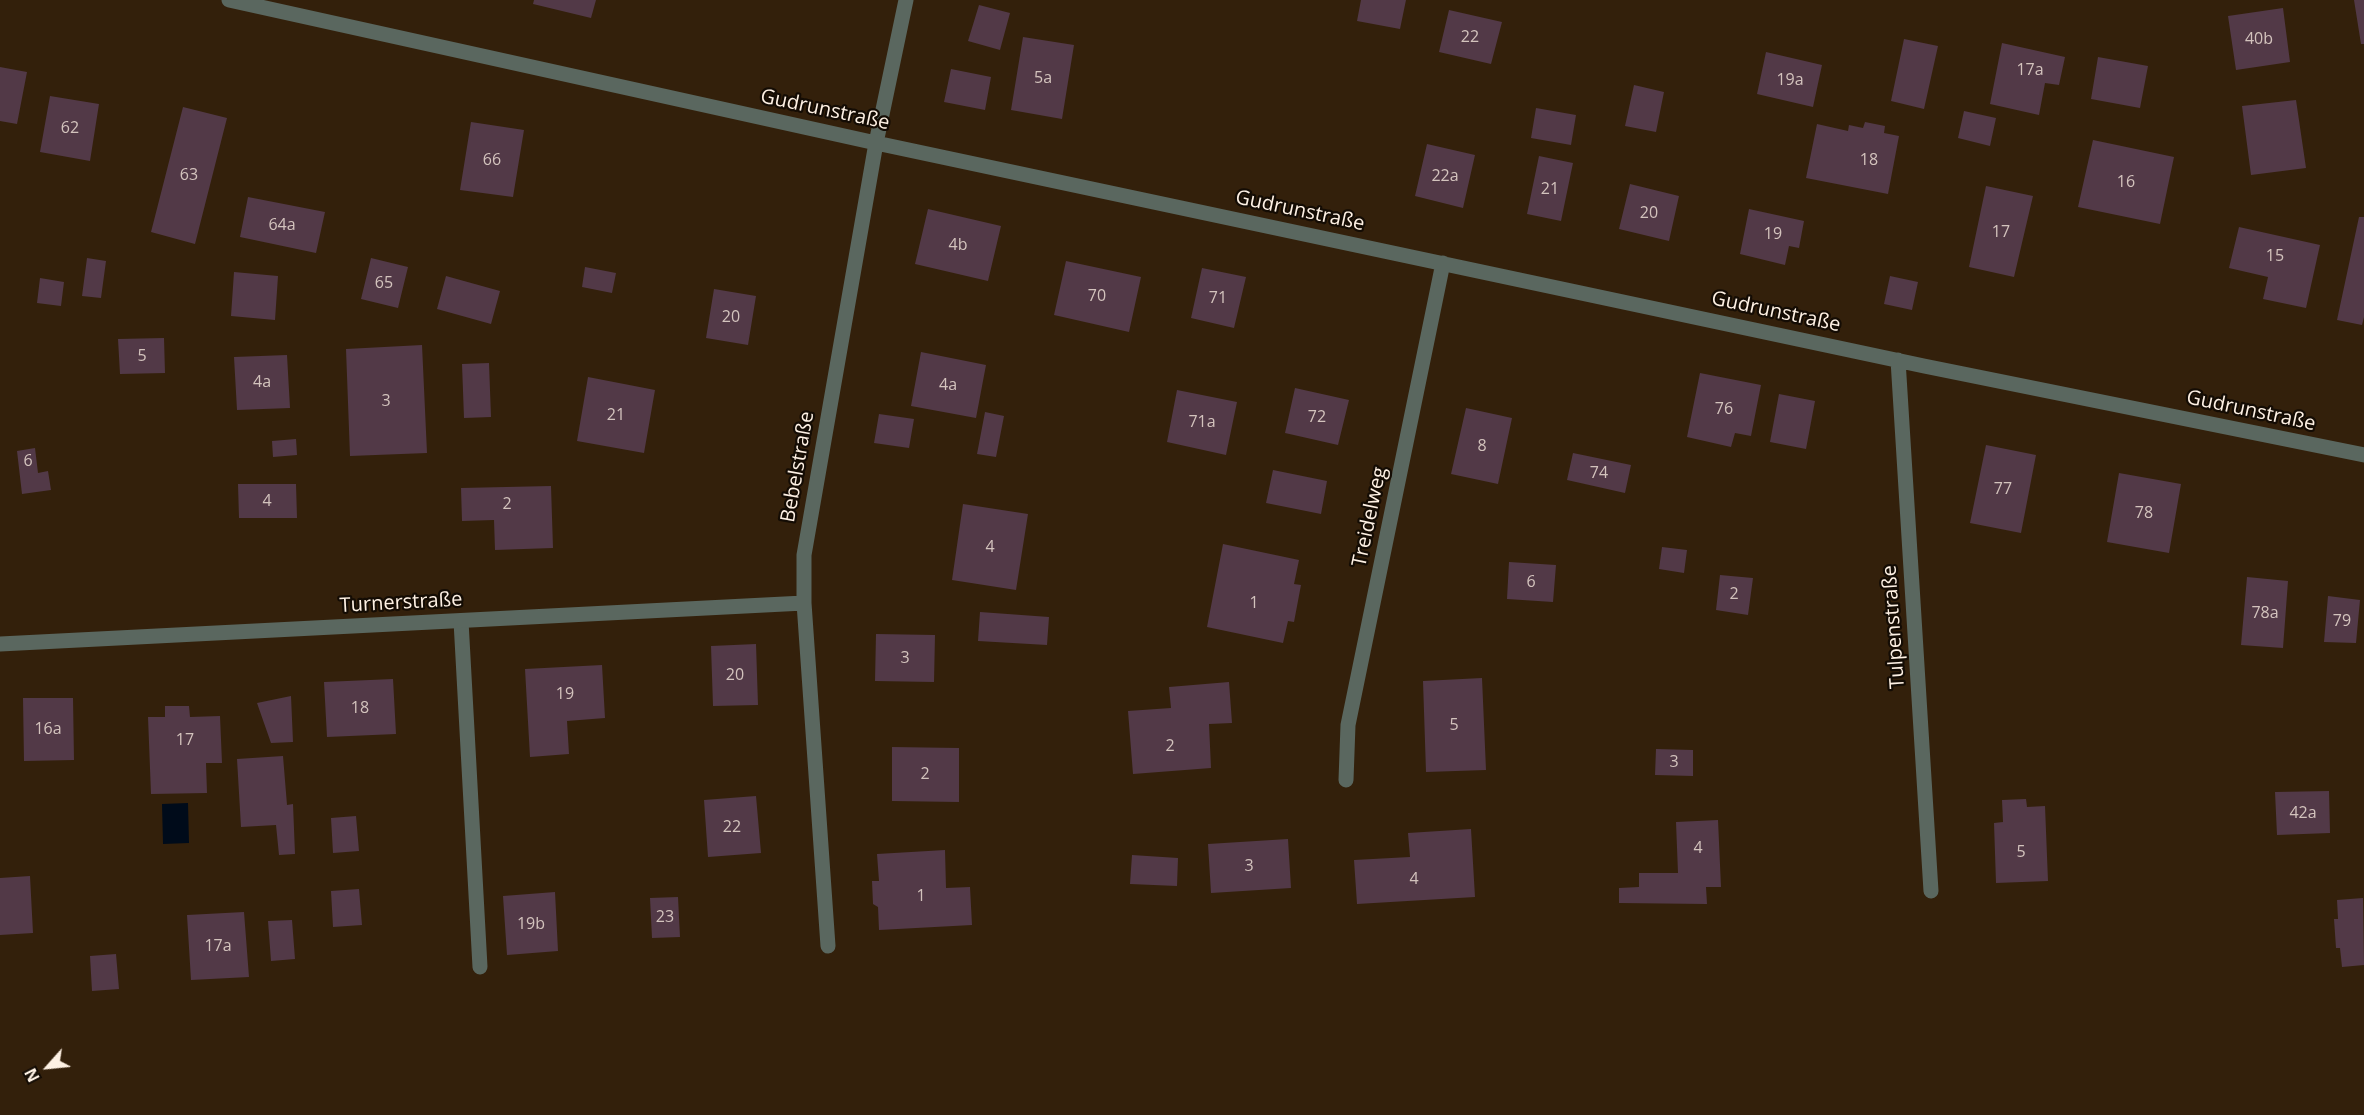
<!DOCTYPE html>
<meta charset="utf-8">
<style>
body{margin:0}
#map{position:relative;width:2364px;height:1115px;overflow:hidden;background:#33200b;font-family:"Open Sans",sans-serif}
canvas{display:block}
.north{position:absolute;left:18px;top:1037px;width:60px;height:60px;-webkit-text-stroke:4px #140c04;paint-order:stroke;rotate:243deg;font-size:16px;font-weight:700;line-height:24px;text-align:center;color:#fef1e4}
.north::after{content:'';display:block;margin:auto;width:21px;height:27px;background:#fef1e4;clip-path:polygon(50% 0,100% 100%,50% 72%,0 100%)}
</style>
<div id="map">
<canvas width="2364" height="1115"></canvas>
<div class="north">N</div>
</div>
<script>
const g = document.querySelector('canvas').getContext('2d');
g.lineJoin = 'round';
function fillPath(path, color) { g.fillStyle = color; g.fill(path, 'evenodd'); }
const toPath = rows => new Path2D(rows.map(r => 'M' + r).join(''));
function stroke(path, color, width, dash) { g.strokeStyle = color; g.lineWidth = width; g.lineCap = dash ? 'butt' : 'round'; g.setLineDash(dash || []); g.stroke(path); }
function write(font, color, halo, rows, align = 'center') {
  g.font = font + ' "Open Sans",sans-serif'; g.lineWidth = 4.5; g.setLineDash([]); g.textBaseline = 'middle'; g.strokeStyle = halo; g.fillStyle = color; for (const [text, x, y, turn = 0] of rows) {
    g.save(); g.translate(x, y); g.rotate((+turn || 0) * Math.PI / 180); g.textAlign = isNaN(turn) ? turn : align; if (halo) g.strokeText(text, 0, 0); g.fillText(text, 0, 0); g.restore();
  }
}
const water = toPath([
 [188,803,189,843,163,844,162,804]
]);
const building = toPath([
 [534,0,596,0,591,18,533,4],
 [1361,0,1406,0,1400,29,1357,21],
 [2354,0,2364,0,2364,44,2361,44],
 [979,5,1010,13,1000,50,968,41],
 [2283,8,2290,62,2236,70,2228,16],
 [1449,10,1502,22,1491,64,1439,52],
 [1023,37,1074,45,1062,119,1011,110],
 [1904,39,1938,46,1924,109,1891,101],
 [2002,43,2065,57,2059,85,2045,83,2039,115,1990,104],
 [1766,52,1822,65,1813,107,1757,94],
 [2098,57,2148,66,2140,108,2091,99],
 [0,67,27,72,17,124,0,121],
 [951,69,991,77,985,110,944,102],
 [1634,85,1664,92,1656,132,1625,126],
 [50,96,99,104,90,161,40,152],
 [2296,100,2306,168,2251,175,2242,106],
 [183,107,227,118,195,244,151,232],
 [1536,108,1576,115,1571,145,1531,138],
 [1964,111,1996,118,1990,146,1958,138],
 [471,122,524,130,513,197,460,190],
 [1865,122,1885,126,1884,133,1899,136,1888,194,1806,178,1817,124,1848,131,1849,125,1863,128],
 [2093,140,2174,157,2160,224,2078,207],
 [1427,144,1475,155,1463,208,1415,196],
 [1539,156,1573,163,1561,221,1527,214],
 [1630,184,1679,196,1669,241,1619,229],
 [1986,186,2033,196,2014,277,1969,267],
 [248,197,325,212,316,253,240,237],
 [928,209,1001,226,988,281,915,264],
 [1749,209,1804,221,1799,248,1789,246,1785,265,1740,254],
 [2359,217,2364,217,2364,317,2362,325,2337,320],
 [2239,227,2320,245,2306,308,2263,299,2268,277,2229,268],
 [87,258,106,261,101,298,82,296],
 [371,258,408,267,398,308,361,299],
 [1066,261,1141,277,1129,332,1054,315],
 [585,267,616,273,612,293,582,287],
 [1202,268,1246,277,1234,328,1191,318],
 [234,272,278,276,275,320,231,316],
 [446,276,500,291,491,324,437,309],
 [1890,276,1918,282,1912,310,1884,304],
 [40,278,64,282,61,306,37,303],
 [714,289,756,296,748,345,706,338],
 [164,338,165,373,120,374,118,339],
 [422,345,427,453,350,456,346,349],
 [921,352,986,365,976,418,911,406],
 [287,355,290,408,237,410,234,357],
 [489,363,491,417,464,418,462,364],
 [1700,373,1761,385,1751,436,1735,433,1731,447,1687,437],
 [588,377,655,390,644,453,577,441],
 [1295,388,1349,400,1338,445,1285,433],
 [1177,390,1237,402,1226,455,1167,442],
 [1779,394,1815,401,1806,449,1770,442],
 [1466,408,1512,418,1498,484,1451,474],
 [985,412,1004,416,996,457,977,454],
 [879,414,914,419,909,448,874,443],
 [296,439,297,455,273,457,272,441],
 [1986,445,2036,455,2021,533,1970,523],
 [35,448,38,473,48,471,51,490,22,494,17,451],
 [1573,453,1631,465,1625,493,1567,480],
 [1273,470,1327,481,1321,514,1266,503],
 [2119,473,2181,484,2169,553,2107,542],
 [238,484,296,484,297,518,239,518],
 [551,486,553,548,495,550,494,520,462,521,461,488],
 [963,504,1028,514,1016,590,952,580],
 [1223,544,1299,560,1294,584,1301,585,1294,622,1288,621,1283,643,1207,627],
 [1662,547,1687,550,1684,573,1659,569],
 [1509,562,1556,565,1553,602,1507,599],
 [1720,575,1753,578,1748,615,1716,610],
 [2247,577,2288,581,2283,648,2241,645],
 [2328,596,2360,600,2356,643,2324,642],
 [980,612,1049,617,1047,645,978,641],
 [876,634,935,635,934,682,875,681],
 [756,644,758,705,713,706,711,646],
 [602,665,605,718,567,721,569,754,530,757,525,669],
 [1482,678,1486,770,1426,772,1423,681],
 [393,679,396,734,327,737,324,682],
 [1229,682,1232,723,1209,724,1211,768,1133,774,1128,711,1171,708,1169,687],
 [291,696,293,742,271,743,257,703],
 [23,698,73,698,74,760,24,761],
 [165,706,189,706,190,717,220,716,222,763,206,763,207,793,151,794,148,717,165,717],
 [892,747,959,748,959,802,892,801],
 [1656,749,1693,750,1693,776,1655,775],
 [283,756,287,805,293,804,295,854,279,855,276,825,241,827,237,759],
 [2329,791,2330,833,2277,835,2275,792],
 [756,796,761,853,708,857,704,800],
 [2026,799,2027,807,2045,806,2048,881,1996,883,1994,823,2003,822,2002,800],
 [356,816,359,851,333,853,331,818],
 [1718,820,1721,887,1706,887,1707,904,1619,903,1619,888,1639,887,1639,873,1678,873,1676,822],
 [1471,829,1475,897,1357,904,1354,860,1410,857,1408,833],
 [1288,839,1291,888,1211,893,1208,844],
 [945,850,946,888,970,887,972,925,879,930,878,907,873,904,872,881,879,881,877,854],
 [1132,855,1178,858,1177,886,1130,884],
 [30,876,33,933,0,935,0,878],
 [359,889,362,925,333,927,331,891],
 [555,892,558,951,507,955,503,896],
 [678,897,680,937,652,938,650,898],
 [2363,898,2364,965,2342,967,2340,948,2336,948,2334,919,2338,919,2337,900],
 [244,912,249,977,191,980,187,915],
 [292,920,295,959,271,961,268,921],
 [116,954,119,989,92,991,90,956]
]);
const lane = toPath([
 [461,621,480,967]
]);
const street = toPath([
 [229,0,876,143,1924,366,2364,455],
 [1898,360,1931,891],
 [0,644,804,603],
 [1346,780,1348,725,1443,263],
 [828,946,804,603,804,555,876,143,906,0]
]);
const numberNames = [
 ["22",1470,37],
 ["40b",2259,39],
 ["17a",2030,70],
 ["5a",1043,78],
 ["19a",1790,80],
 ["62",70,128],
 ["66",492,160],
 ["18",1869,160],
 ["63",189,175],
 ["22a",1445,176],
 ["16",2126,182],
 ["21",1550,189],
 ["20",1649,213],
 ["64a",282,225],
 ["17",2001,232],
 ["19",1773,234],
 ["4b",958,245],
 ["15",2275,256],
 ["65",384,283],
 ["70",1097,296],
 ["71",1218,298],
 ["20",731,317],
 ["5",142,356],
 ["4a",262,382],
 ["4a",948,385],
 ["3",386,401],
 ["76",1724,409],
 ["21",616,415],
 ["72",1317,417],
 ["71a",1202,422],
 ["8",1482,446],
 ["6",28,461],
 ["74",1599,473],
 ["77",2003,489],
 ["4",267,501],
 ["2",507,504],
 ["78",2144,513],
 ["4",990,547],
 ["6",1531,582],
 ["2",1734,594],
 ["1",1254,603],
 ["78a",2265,613],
 ["79",2342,621],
 ["3",905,658],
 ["20",735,675],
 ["19",565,694],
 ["18",360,708],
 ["5",1454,725],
 ["16a",48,729],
 ["17",185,740],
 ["2",1170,746],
 ["3",1674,762],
 ["2",925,774],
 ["42a",2303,813],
 ["22",732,827],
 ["4",1698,848],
 ["5",2021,852],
 ["3",1249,866],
 ["4",1414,879],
 ["1",921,896],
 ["23",665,917],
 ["19b",531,924],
 ["17a",218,946]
];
const streetNames = [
 ["Gudrunstraße",825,110,12],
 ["Gudrunstraße",1300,211,12],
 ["Gudrunstraße",1776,312,12],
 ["Gudrunstraße",2251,411,12],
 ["Bebelstraße",798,467,-80],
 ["Treidelweg",1370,517,-78],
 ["Turnerstraße",401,603,-3],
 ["Tulpenstraße",1894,627,-94]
];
fillPath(water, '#000b1a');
fillPath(building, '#523947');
stroke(lane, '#5a675f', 15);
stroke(street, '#5a675f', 15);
write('16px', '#d3c3bd', null, numberNames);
write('20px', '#fef1e4', '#140c04', streetNames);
</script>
